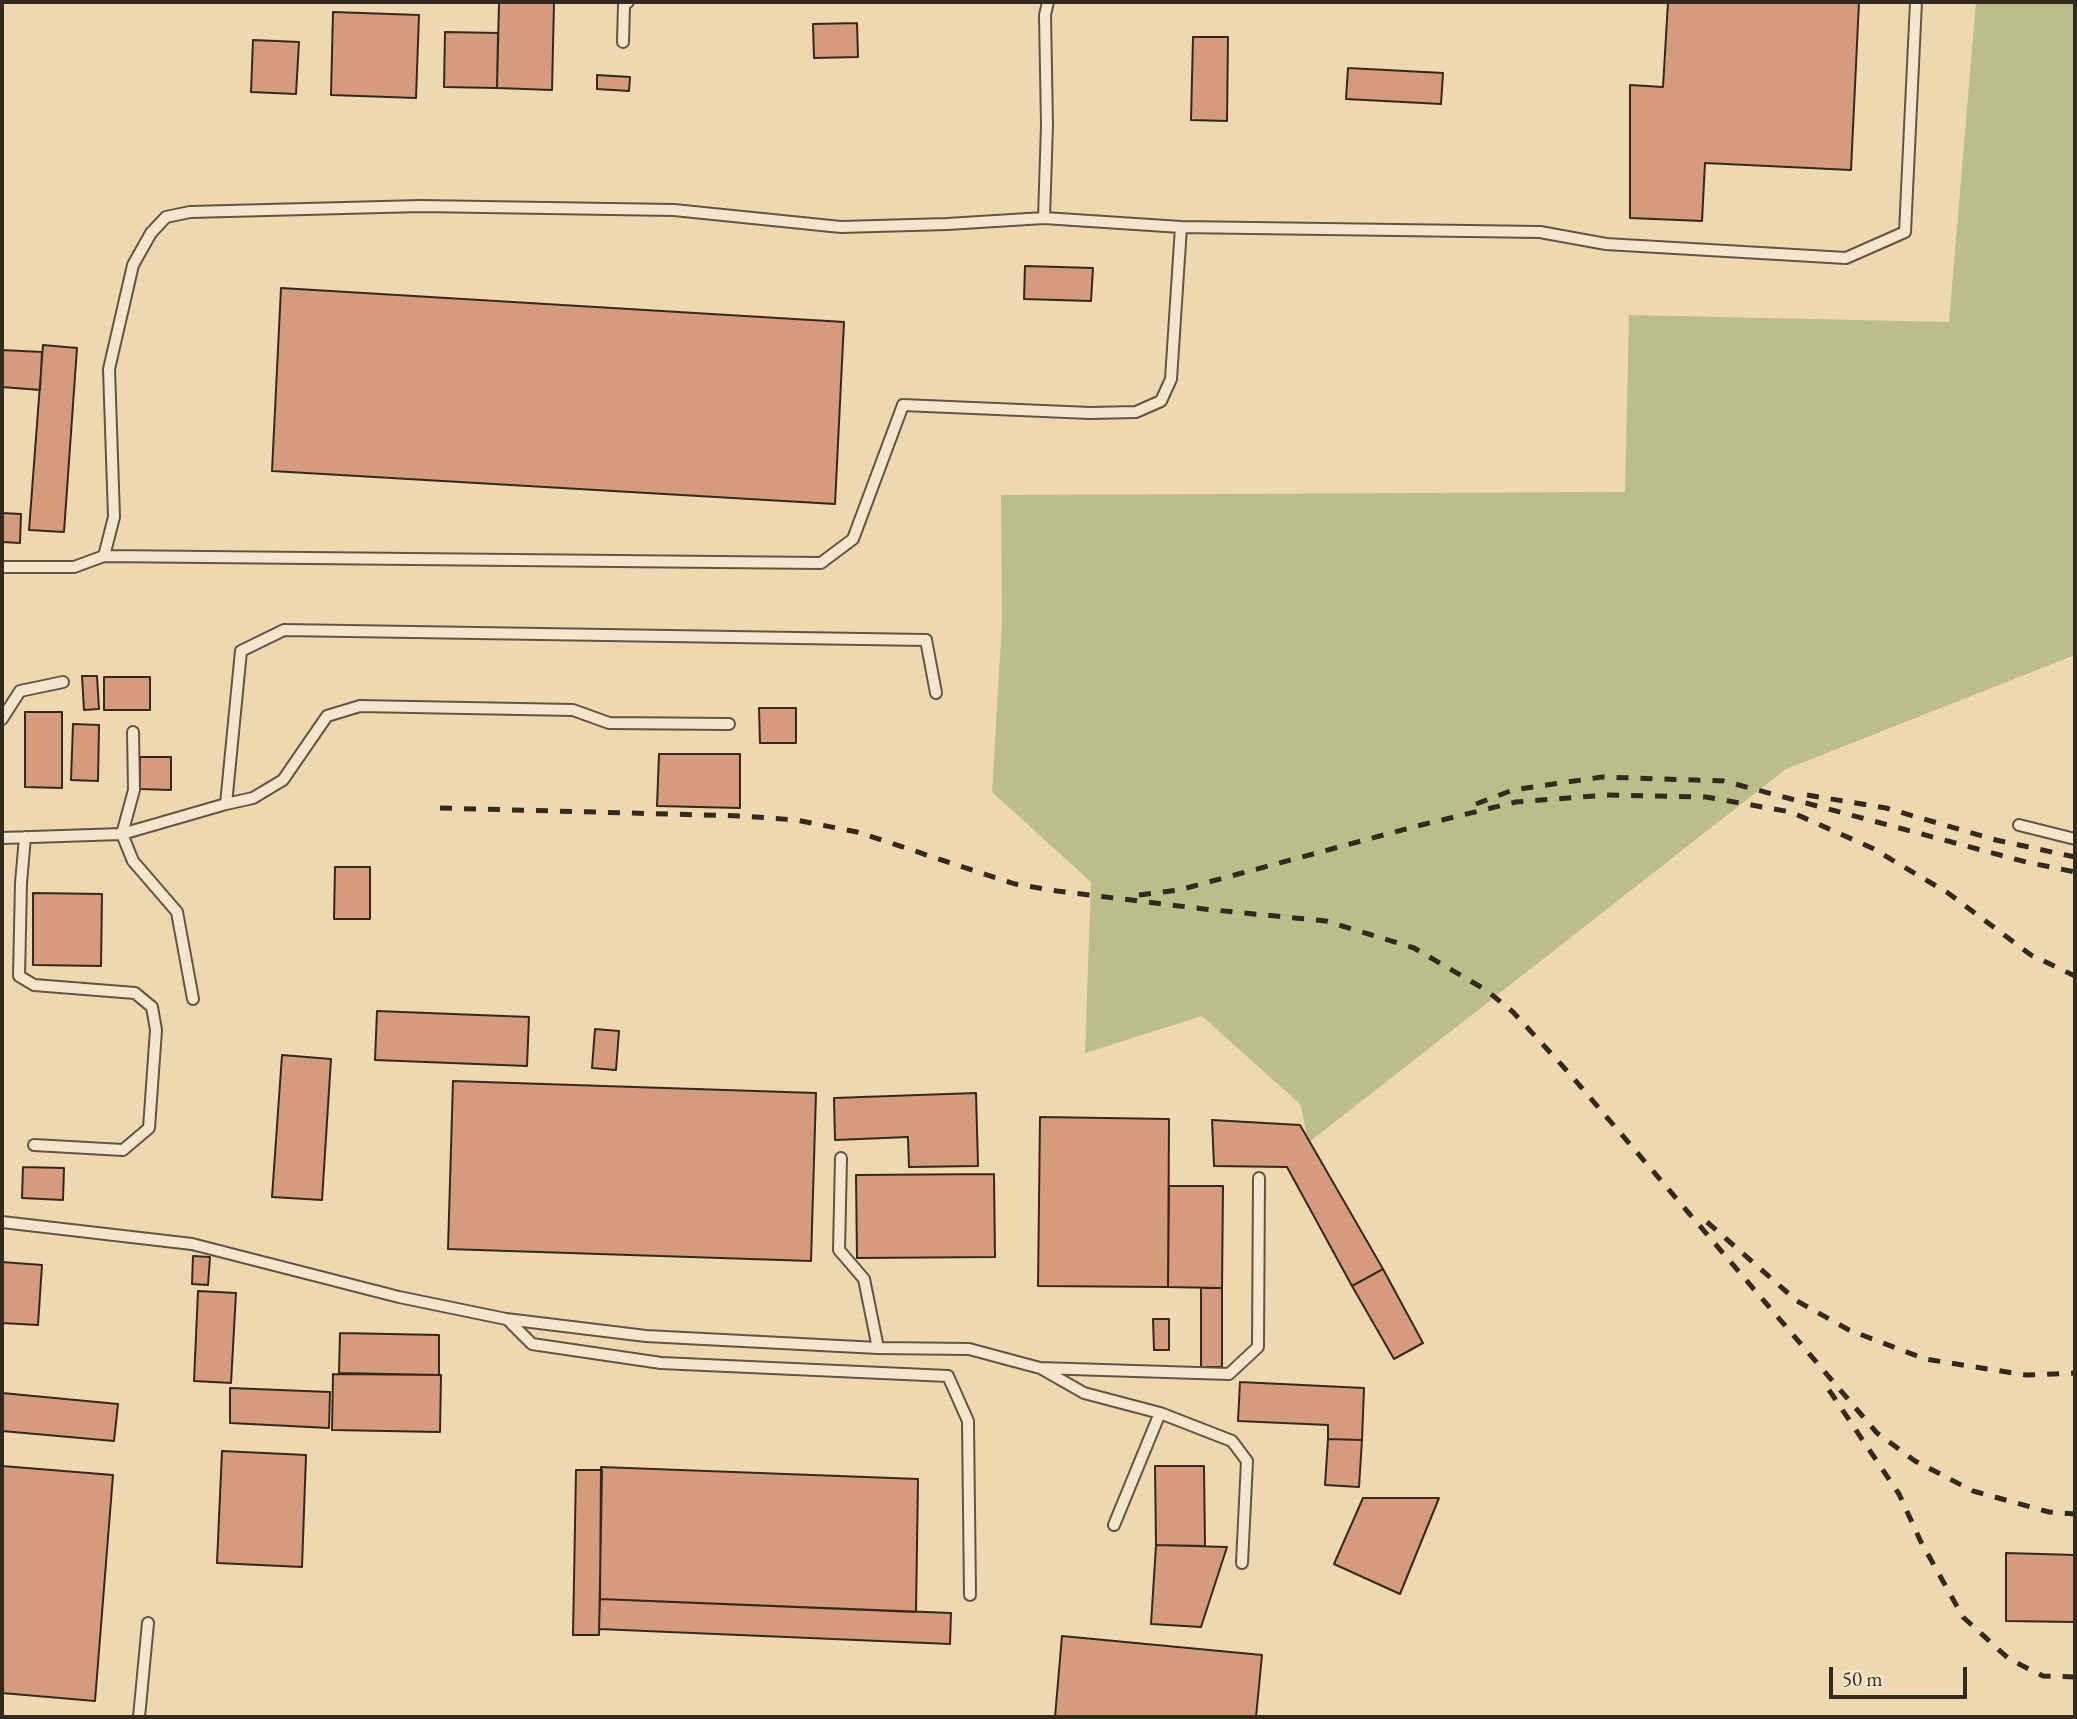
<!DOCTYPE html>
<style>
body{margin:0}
#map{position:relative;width:2077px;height:1719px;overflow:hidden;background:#eed8b0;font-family:"EB Garamond",serif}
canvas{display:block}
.frame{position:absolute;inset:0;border:4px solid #33291f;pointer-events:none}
.scale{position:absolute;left:1829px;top:1667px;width:138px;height:32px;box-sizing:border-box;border:4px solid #33291f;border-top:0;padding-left:9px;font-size:21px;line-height:24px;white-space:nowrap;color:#33291f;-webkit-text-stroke:5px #f4e6cc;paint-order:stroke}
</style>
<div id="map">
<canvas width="2077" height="1719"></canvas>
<div class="frame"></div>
<div class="scale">50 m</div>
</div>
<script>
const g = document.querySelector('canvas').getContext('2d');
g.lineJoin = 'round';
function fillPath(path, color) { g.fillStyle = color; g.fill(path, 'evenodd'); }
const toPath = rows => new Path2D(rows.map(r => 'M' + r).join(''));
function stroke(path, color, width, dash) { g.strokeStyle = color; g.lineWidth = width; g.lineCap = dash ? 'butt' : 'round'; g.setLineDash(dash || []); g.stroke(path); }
const green = toPath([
 [1976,2,2075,2,2075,655,1786,769,1308,1143,1301,1105,1202,1016,1085,1053,1091,882,992,792,1002,622,1001,495,1625,492,1629,315,1949,322]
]);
const building = toPath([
 [499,2,554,2,552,90,497,88,499,2],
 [1668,2,1859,2,1851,170,1705,163,1702,221,1630,218,1630,85,1663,87,1668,2],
 [333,12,419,15,416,98,331,95,333,12],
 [857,23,858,57,814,58,813,24,857,23],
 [445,32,498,33,497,88,444,87,445,32],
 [1193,37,1228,37,1227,121,1191,120,1193,37],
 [253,40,299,42,296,94,251,92,253,40],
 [1348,68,1443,73,1441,104,1346,99,1348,68],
 [597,75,630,77,629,91,597,89,597,75],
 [1025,266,1093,268,1091,301,1024,299,1025,266],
 [281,288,844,322,835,504,272,471,281,288],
 [43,345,77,348,64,532,29,530,43,345],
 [2,350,42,352,40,390,2,387,2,350],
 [2,513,21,514,20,543,2,542,2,513],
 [82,676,97,676,99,709,84,710,82,676],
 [104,677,150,677,150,710,104,710,104,677],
 [759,708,796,708,796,743,760,743,759,708],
 [25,712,62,712,62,788,25,787,25,712],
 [73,724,99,725,98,781,71,780,73,724],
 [659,754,740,754,740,808,657,806,659,754],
 [140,757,171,757,171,790,140,789,140,757],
 [335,867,370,867,370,919,334,919,335,867],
 [33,893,102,894,101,966,33,965,33,893],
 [377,1011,529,1017,527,1066,375,1060,377,1011],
 [595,1029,619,1031,616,1070,592,1068,595,1029],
 [282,1055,331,1059,322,1200,272,1197,282,1055],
 [453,1081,816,1093,811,1261,448,1249,453,1081],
 [976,1093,978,1166,909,1167,908,1137,835,1140,834,1098,976,1093],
 [1040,1117,1169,1119,1168,1287,1038,1286,1040,1117],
 [1212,1120,1300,1125,1383,1269,1352,1286,1287,1167,1214,1166,1212,1120],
 [23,1167,64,1168,63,1200,22,1198,23,1167],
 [994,1174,995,1257,857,1258,856,1175,994,1174],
 [1169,1186,1223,1186,1222,1288,1168,1287,1169,1186],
 [193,1256,210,1257,208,1285,192,1284,193,1256],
 [2,1262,42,1265,38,1325,2,1323,2,1262],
 [1383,1269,1423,1343,1394,1359,1352,1286,1383,1269],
 [1201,1288,1222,1288,1222,1367,1201,1367,1201,1288],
 [198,1291,236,1293,231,1383,194,1381,198,1291],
 [1153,1319,1169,1319,1169,1350,1154,1350,1153,1319],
 [340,1333,439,1335,439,1375,339,1373,340,1333],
 [333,1374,441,1375,440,1432,332,1430,333,1374],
 [1240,1382,1364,1388,1362,1440,1328,1439,1328,1425,1238,1421,1240,1382],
 [230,1388,330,1392,329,1428,230,1423,230,1388],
 [2,1393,118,1404,114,1441,2,1431,2,1393],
 [1328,1439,1362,1440,1359,1487,1325,1485,1328,1439],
 [222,1451,306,1455,302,1567,217,1563,222,1451],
 [2,1466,113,1475,95,1701,2,1693,2,1466],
 [1155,1466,1204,1466,1205,1546,1156,1545,1155,1466],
 [601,1467,918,1479,916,1612,600,1599,601,1467],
 [576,1470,602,1470,599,1635,573,1635,576,1470],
 [1363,1498,1439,1498,1400,1594,1334,1564,1363,1498],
 [1156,1545,1227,1547,1201,1627,1151,1624,1156,1545],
 [2006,1553,2075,1555,2075,1622,2006,1621,2006,1553],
 [600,1599,951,1613,950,1644,599,1629,600,1599],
 [1062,1636,1262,1655,1256,1717,1055,1717,1062,1636]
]);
const lane = toPath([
 [623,42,624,5,628,2],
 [1044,218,1047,125,1045,15,1048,2],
 [104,556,114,517,109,369,133,265,151,233,166,217,190,212,421,206,674,210,841,227,947,224,1044,218,1181,227,1540,232,1606,244,1846,258,1905,232,1916,2],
 [2,567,74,567,104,556,821,563,853,539,903,405,1090,413,1136,412,1161,401,1171,379,1181,227],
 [2,719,20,691,63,682],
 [133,732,134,790,122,834,133,861,177,912,193,999],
 [226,804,253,798,283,780,327,716,360,706,573,710,609,723,729,724],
 [2019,825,2075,839],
 [25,837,21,883,19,976,34,985,135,993,152,1007,156,1030,149,1128,123,1150,34,1145],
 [2,838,122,834,226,804,241,651,284,630,926,640,936,693],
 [841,1158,839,1250,864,1279,878,1348],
 [2,1222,192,1244,399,1297,506,1319,646,1336,878,1348,969,1349,1040,1368,1229,1374,1258,1347,1259,1178],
 [507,1319,532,1344,661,1363,948,1376,968,1421,970,1595],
 [1042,1369,1084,1393,1160,1413,1114,1525],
 [1160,1413,1232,1441,1247,1461,1242,1563],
 [139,1717,148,1623]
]);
const rail = toPath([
 [1807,795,1886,808,1996,840,2075,857],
 [1476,804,1513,790,1602,777,1724,781,2026,862,2075,872],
 [440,808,743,816,796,820,857,832,1015,884,1057,891,1204,909,1326,921,1414,948,1486,990,1513,1012,1569,1073,1877,1433,1915,1461,1973,1491,2049,1512,2075,1514],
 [1139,895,1179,890,1417,826,1516,802,1607,795,1706,797,1791,812,1872,848,1948,893,2031,955,2075,976],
 [1707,1222,1797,1301,1849,1330,1925,1359,2026,1375,2075,1373],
 [1829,1390,1899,1494,1921,1542,1963,1617,2009,1659,2043,1676,2075,1677]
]);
fillPath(green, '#bbbe89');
fillPath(building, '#d69b7c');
stroke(building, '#33291f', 2);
stroke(lane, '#625543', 14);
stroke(lane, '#f4e6cc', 10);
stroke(rail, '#33291f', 5, [12, 12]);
</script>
